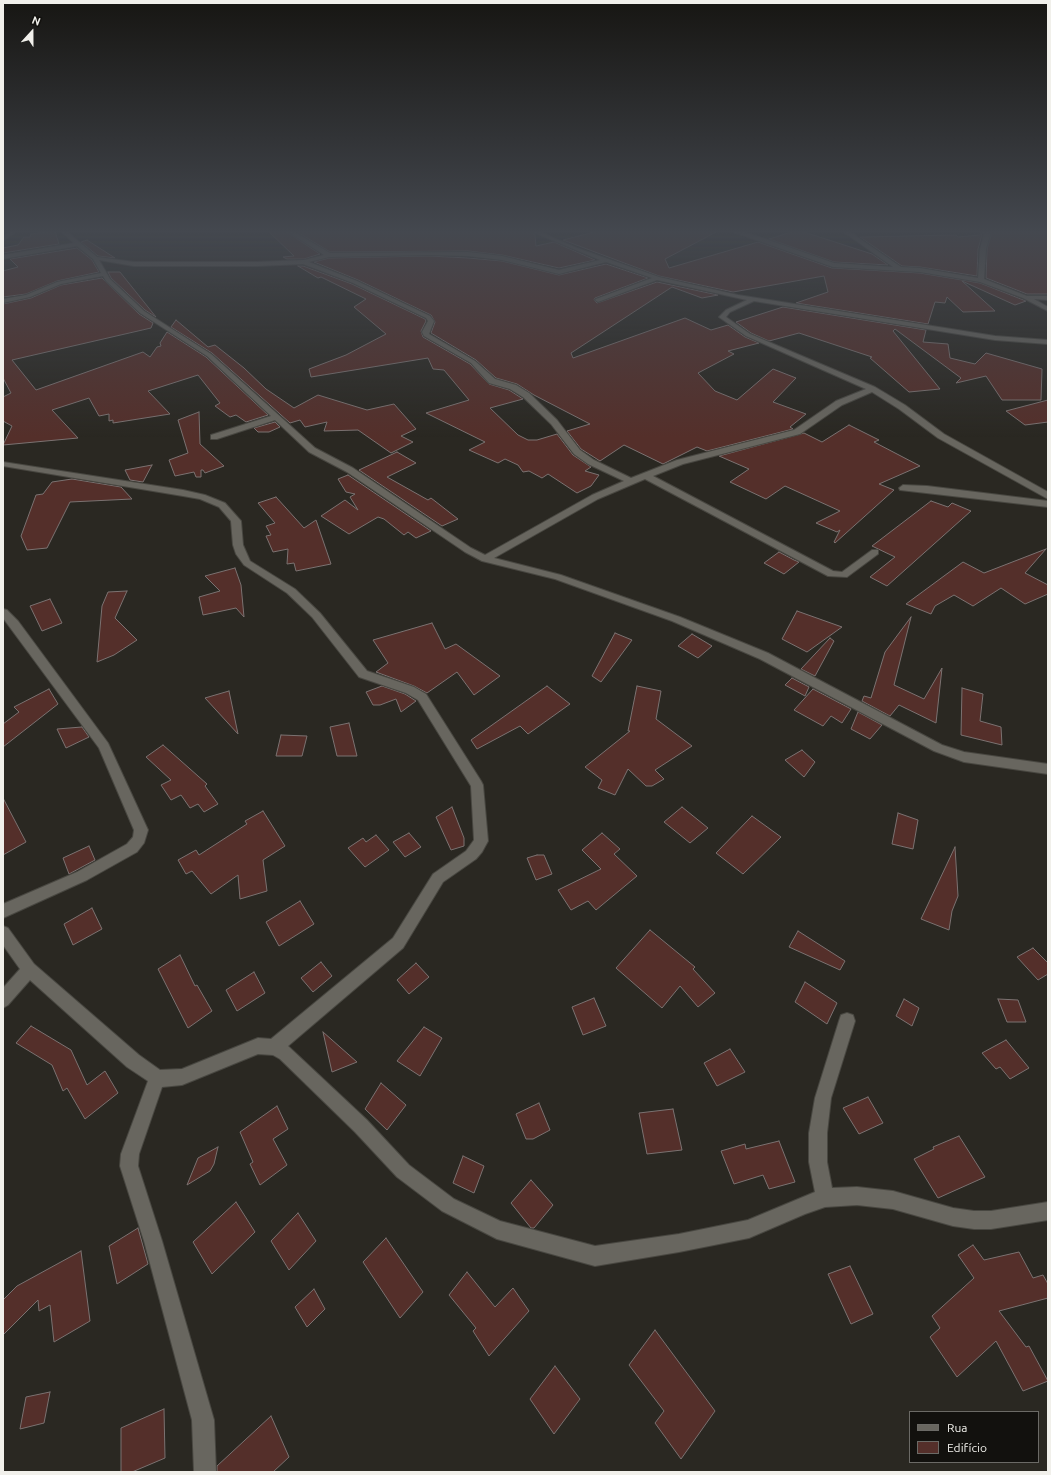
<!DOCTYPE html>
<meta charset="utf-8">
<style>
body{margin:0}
#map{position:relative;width:1051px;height:1475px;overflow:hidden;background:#2a2822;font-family:Ubuntu,sans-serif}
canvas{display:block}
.frame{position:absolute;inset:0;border:4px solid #f1f0eb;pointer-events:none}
.legend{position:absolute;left:909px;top:1411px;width:130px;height:52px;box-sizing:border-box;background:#12110e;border:1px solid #6b6a66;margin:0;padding:5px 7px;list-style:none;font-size:12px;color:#f1f0eb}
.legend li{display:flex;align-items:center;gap:8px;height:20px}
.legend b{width:20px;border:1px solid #6b6a66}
.north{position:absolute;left:12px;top:12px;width:40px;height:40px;-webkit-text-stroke:3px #12110e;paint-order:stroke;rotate:21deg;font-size:11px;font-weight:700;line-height:16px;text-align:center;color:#f1f0eb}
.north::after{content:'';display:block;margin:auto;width:14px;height:18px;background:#f1f0eb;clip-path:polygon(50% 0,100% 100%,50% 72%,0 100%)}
</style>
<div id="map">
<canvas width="1051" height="1475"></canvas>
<div class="frame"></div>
<ul class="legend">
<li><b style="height:5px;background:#68665f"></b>Rua</li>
<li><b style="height:11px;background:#542f2a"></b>Edifício</li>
</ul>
<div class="north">N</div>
</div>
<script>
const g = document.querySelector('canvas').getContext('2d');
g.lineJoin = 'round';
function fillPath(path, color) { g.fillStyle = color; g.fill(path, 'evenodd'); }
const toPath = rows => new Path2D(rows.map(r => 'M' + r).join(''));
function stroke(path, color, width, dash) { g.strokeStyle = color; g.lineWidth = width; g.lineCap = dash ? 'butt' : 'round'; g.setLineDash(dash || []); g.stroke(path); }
const building = toPath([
 [267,230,284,230,320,254,304,259,287,259,283,257,294,256,267,230],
 [294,230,527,230,535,235,536,246,554,242,595,260,559,268,502,255,468,251,330,252,294,230],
 [602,230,720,230,665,259,669,268,758,242,832,268,920,273,980,283,1026,301,1015,305,962,281,995,311,963,312,947,297,945,303,935,302,928,324,796,303,828,292,824,276,733,292,659,276,563,240,602,230],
 [798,230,872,254,888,265,834,262,769,239,798,230],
 [990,230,1048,230,1048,294,1027,294,986,278,987,249,991,235,990,230],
 [55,231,59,244,3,253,3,248,18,245,24,237,30,237,31,234,55,231],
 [981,231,982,235,978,249,977,276,920,267,902,266,860,237,956,235,958,237,980,235,981,231],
 [87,240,115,258,98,256,81,242,87,240],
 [77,248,92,260,99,272,57,281,26,294,3,297,3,271,18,267,10,259,77,248],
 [429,256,468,258,502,261,559,275,606,264,648,278,595,298,594,300,597,303,657,282,718,295,702,298,672,287,571,353,573,358,685,318,711,330,728,325,745,337,759,343,728,351,734,354,698,373,715,391,737,400,773,369,796,378,773,402,806,414,790,427,793,429,707,451,697,447,663,464,624,445,600,461,581,449,567,431,590,424,534,395,517,384,496,378,476,360,431,333,435,322,431,315,358,280,314,262,329,258,429,256],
 [298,266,303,266,352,284,425,319,426,321,421,331,423,337,470,364,489,384,509,390,523,399,490,408,518,435,528,440,537,440,557,434,573,455,591,467,585,471,599,475,591,486,577,493,548,474,542,478,529,471,523,472,518,465,505,459,498,463,469,450,485,442,426,413,469,400,444,370,433,369,428,358,311,377,309,369,346,355,386,334,354,307,366,299,321,277,318,278,298,266],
 [108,272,120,272,156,317,145,310,111,278,108,272],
 [102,278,139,314,153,323,151,328,12,360,36,390,143,352,150,357,157,347,161,346,160,343,167,332,206,357,268,415,246,422,236,415,230,417,215,406,220,403,198,375,148,391,170,414,113,423,113,420,109,421,109,414,99,416,89,398,52,410,78,438,3,445,12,426,3,421,3,397,11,393,3,378,3,304,31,298,61,285,102,278],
 [783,307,926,330,923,342,948,344,950,358,975,364,986,353,1042,369,1041,400,1002,400,986,376,956,383,961,378,895,329,893,331,940,389,909,392,870,358,872,357,799,333,769,341,751,333,736,322,783,307],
 [176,320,208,347,215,345,244,368,266,389,294,408,318,395,367,410,394,404,416,429,401,436,413,442,391,453,358,430,324,431,327,422,305,427,300,420,290,423,212,353,171,327,176,320],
 [1048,400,1048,422,1025,425,1006,411,1048,400],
 [199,412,200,444,224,466,205,473,203,470,201,470,201,477,196,477,194,472,175,476,169,460,188,453,178,420,199,412],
 [275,422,280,427,269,432,258,432,254,428,275,422],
 [849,425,879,440,874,442,920,466,879,484,894,490,835,543,834,542,840,530,837,532,816,523,840,511,785,486,766,499,730,482,749,469,719,456,804,433,822,442,849,425],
 [397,452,416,463,387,477,428,500,431,498,458,519,442,526,359,470,397,452],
 [152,465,143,482,130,480,125,470,152,465],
 [348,475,431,531,416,538,408,532,404,535,384,519,378,517,349,534,321,516,345,500,358,510,350,497,355,494,346,492,338,479,348,475],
 [72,479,121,487,132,499,70,502,47,548,27,550,21,536,36,495,43,494,52,482,72,479],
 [276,497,304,528,316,520,331,564,296,571,294,563,287,564,288,549,273,552,266,536,271,535,266,526,275,523,258,503,276,497],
 [931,501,948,507,952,503,971,511,887,586,870,577,895,557,872,546,931,501],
 [1046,549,1025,573,1048,585,1048,594,1025,604,1001,588,973,606,954,595,935,606,931,614,906,604,963,562,984,573,1046,549],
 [779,552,794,560,799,562,784,574,764,563,779,552],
 [235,568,241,585,244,617,236,608,203,615,199,597,220,591,205,576,235,568],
 [127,591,115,618,137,640,114,655,97,662,102,606,108,592,127,591],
 [50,599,62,623,42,631,30,606,50,599],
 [797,611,842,627,807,652,782,639,797,611],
 [911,617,894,685,924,699,942,668,936,723,899,705,890,716,862,701,864,696,871,698,885,652,911,617],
 [432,623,445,649,456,644,500,676,474,695,457,672,427,693,414,686,376,672,388,663,373,640,432,623],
 [615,633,632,640,601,682,592,676,615,633],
 [692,634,712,646,698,658,678,646,692,634],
 [830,638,834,641,815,676,801,669,830,638],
 [792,678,809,687,805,696,785,685,792,678],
 [382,686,405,694,416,701,401,712,396,699,380,705,373,705,366,692,382,686],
 [547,686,570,704,528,734,520,726,477,749,471,740,547,686],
 [637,686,661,691,656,719,692,746,655,770,664,779,652,786,646,786,628,769,615,795,598,788,602,780,585,767,630,731,628,731,637,686],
 [962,688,983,694,980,721,1001,727,1002,745,961,735,962,688],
 [49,689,58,704,3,747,3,724,19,712,14,707,49,689],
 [813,689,851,709,842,723,831,716,823,726,794,710,813,689],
 [229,691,238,734,205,698,229,691],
 [858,712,882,725,870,739,851,729,858,712],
 [349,723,357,756,337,756,330,727,349,723],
 [82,727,89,737,66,748,57,729,82,727],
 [281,735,307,736,302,756,276,756,281,735],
 [163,745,207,784,205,786,218,804,204,812,198,804,190,808,181,795,171,800,161,785,171,780,146,757,163,745],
 [802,750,815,762,804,777,785,760,802,750],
 [3,798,26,842,3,855,3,798],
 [452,807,464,838,464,846,451,850,436,817,452,807],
 [682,807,708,828,690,843,664,822,682,807],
 [263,811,285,846,263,860,267,891,240,899,238,875,211,894,192,871,186,874,178,860,196,850,199,855,247,824,245,821,263,811],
 [898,813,918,820,913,849,892,844,898,813],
 [752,816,781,837,743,874,716,853,752,816],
 [409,833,421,847,405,857,393,842,409,833],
 [602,833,620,849,614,854,637,876,596,910,588,901,571,910,558,890,601,869,582,850,602,833],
 [376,835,389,850,365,867,348,848,363,838,366,842,376,835],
 [89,846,95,860,69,874,63,858,89,846],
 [955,847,958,896,952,911,949,930,921,919,955,847],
 [537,855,544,855,552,874,536,880,527,858,537,855],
 [300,901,314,924,279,946,266,922,300,901],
 [92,908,102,929,73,945,64,924,92,908],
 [650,930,695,967,693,969,715,993,698,1007,680,986,662,1008,616,968,650,930],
 [798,931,845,961,840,970,789,947,798,931],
 [1033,948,1048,963,1048,974,1038,980,1017,957,1033,948],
 [180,955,195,986,197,985,212,1011,188,1028,158,969,180,955],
 [321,962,332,976,313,992,301,978,321,962],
 [416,963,429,977,409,994,397,980,416,963],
 [254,972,265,993,237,1011,226,990,254,972],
 [805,982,837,1003,827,1024,795,1002,805,982],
 [594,998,606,1026,583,1035,572,1007,594,998],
 [904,999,919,1008,912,1026,896,1016,904,999],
 [998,999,1018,1000,1026,1022,1007,1022,998,999],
 [31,1026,71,1050,87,1085,105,1071,118,1093,85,1119,67,1088,63,1091,52,1065,16,1043,31,1026],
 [424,1027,442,1038,420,1076,397,1061,424,1027],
 [323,1032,357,1062,332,1072,323,1032],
 [1006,1040,1029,1068,1010,1079,1000,1067,996,1069,982,1053,1006,1040],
 [730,1049,745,1072,717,1086,704,1063,730,1049],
 [381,1083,406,1105,387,1130,365,1109,381,1083],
 [868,1097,883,1123,859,1134,843,1108,868,1097],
 [539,1103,550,1130,533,1139,526,1139,516,1114,539,1103],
 [277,1106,288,1129,273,1139,287,1165,260,1185,250,1164,253,1162,240,1132,277,1106],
 [673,1109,682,1150,647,1154,639,1113,673,1109],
 [959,1136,985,1177,938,1198,914,1159,934,1149,933,1147,959,1136],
 [779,1141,795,1182,769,1189,763,1175,734,1184,721,1151,745,1144,746,1149,779,1141],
 [218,1147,214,1164,210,1171,187,1185,198,1158,218,1147],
 [463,1156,484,1166,474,1193,453,1183,463,1156],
 [531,1180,553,1205,534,1228,531,1228,511,1203,531,1180],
 [236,1202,255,1232,212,1274,193,1242,236,1202],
 [298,1213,316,1241,289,1270,271,1241,298,1213],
 [138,1228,148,1264,117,1284,109,1246,138,1228],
 [386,1238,423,1292,400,1318,363,1262,386,1238],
 [973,1245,984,1260,1019,1252,1033,1278,1043,1275,1048,1284,1048,1298,999,1311,1026,1347,1029,1346,1048,1381,1023,1391,996,1341,957,1377,930,1337,940,1328,932,1316,974,1278,958,1255,973,1245],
 [81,1251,90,1321,54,1342,50,1305,39,1311,38,1300,3,1335,3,1300,17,1286,81,1251],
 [850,1266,873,1314,851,1324,828,1274,850,1266],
 [467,1272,495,1307,513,1288,529,1311,489,1356,473,1331,476,1328,449,1295,467,1272],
 [314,1289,325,1309,307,1327,295,1307,314,1289],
 [655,1330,715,1411,681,1459,655,1423,664,1411,629,1365,655,1330],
 [555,1366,580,1399,554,1434,530,1399,555,1366],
 [50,1392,44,1423,20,1429,26,1397,50,1392],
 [164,1409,165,1458,132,1472,121,1472,121,1428,164,1409],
 [271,1416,289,1457,273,1472,217,1472,217,1466,271,1416]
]);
const minor = toPath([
 [12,230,18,230,3,241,3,237,12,230],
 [60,230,65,230,97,257,134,262,257,262,304,260,324,255,285,230,291,230,330,253,468,252,502,256,559,270,600,260,528,230,535,230,577,248,659,277,738,295,995,336,1048,340,1048,344,995,340,754,301,730,312,726,317,750,334,875,387,905,405,944,434,1048,492,1048,499,938,438,899,409,872,392,842,405,800,434,683,464,653,476,833,571,842,572,872,550,878,550,878,554,847,577,828,576,645,479,598,499,494,558,561,575,680,617,768,653,942,745,964,752,1048,764,1048,774,964,762,934,751,760,659,672,621,555,579,482,561,465,552,347,472,309,452,275,420,217,439,211,439,211,435,271,416,207,356,140,313,106,281,103,276,61,284,30,297,3,303,3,299,26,295,57,282,101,273,93,259,77,246,3,259,3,255,74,243,60,230],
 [429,255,468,256,502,260,559,274,606,262,652,278,596,299,595,300,598,302,657,280,747,300,726,310,719,317,746,336,866,389,836,401,794,430,677,460,631,478,594,460,580,450,557,420,529,393,516,385,495,379,475,361,429,334,434,321,430,316,357,281,309,262,329,257,429,255],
 [99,260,134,266,257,266,303,264,353,283,426,318,428,321,422,332,424,336,471,363,489,383,510,389,523,397,551,424,574,454,588,464,624,481,592,495,485,555,471,548,353,468,315,448,211,354,144,311,110,279,99,260],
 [728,230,736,230,766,239,834,263,893,267,841,230,847,230,901,267,920,268,978,278,980,249,984,235,982,230,988,230,990,235,986,249,984,279,1027,296,1048,296,1048,300,1034,299,1048,307,1048,311,1023,298,980,282,920,272,833,267,728,230],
 [3,462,183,490,205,495,225,503,241,521,243,545,250,561,295,589,320,613,367,671,414,687,426,694,481,781,483,785,488,841,482,852,476,859,443,882,403,948,288,1046,367,1120,409,1165,454,1199,500,1221,595,1246,679,1234,748,1220,815,1192,809,1162,809,1133,815,1098,839,1021,841,1015,847,1013,853,1015,855,1021,831,1098,827,1133,827,1162,832,1188,857,1187,893,1191,953,1208,974,1211,991,1211,1048,1202,1048,1220,991,1229,974,1229,953,1226,893,1209,857,1205,825,1207,805,1214,749,1238,679,1252,595,1266,497,1239,442,1211,397,1177,355,1132,280,1059,273,1055,258,1054,182,1085,162,1087,139,1154,138,1166,162,1241,214,1420,216,1472,194,1472,192,1420,144,1241,120,1166,121,1154,148,1081,127,1067,30,980,8,1005,3,1008,3,988,20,969,3,945,3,926,8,928,34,964,139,1055,160,1070,182,1069,258,1038,271,1039,393,938,433,874,466,851,474,840,471,786,418,700,406,693,359,677,312,617,287,593,244,565,236,554,233,545,231,521,219,507,200,499,183,496,3,466,3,462],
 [903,485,927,486,1048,501,1048,507,900,490,899,488,903,485],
 [3,609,7,610,18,621,108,743,148,830,144,843,137,852,87,880,3,918,3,904,77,872,127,844,133,837,134,830,99,748,3,618,3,609]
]);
fillPath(building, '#542f2a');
stroke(building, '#7b7271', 1);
stroke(minor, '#484741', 2);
fillPath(minor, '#68665f');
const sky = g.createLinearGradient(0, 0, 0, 437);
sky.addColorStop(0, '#171613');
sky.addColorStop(0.53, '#44484f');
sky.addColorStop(1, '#44484f00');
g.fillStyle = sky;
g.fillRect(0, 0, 1051, 437);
</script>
